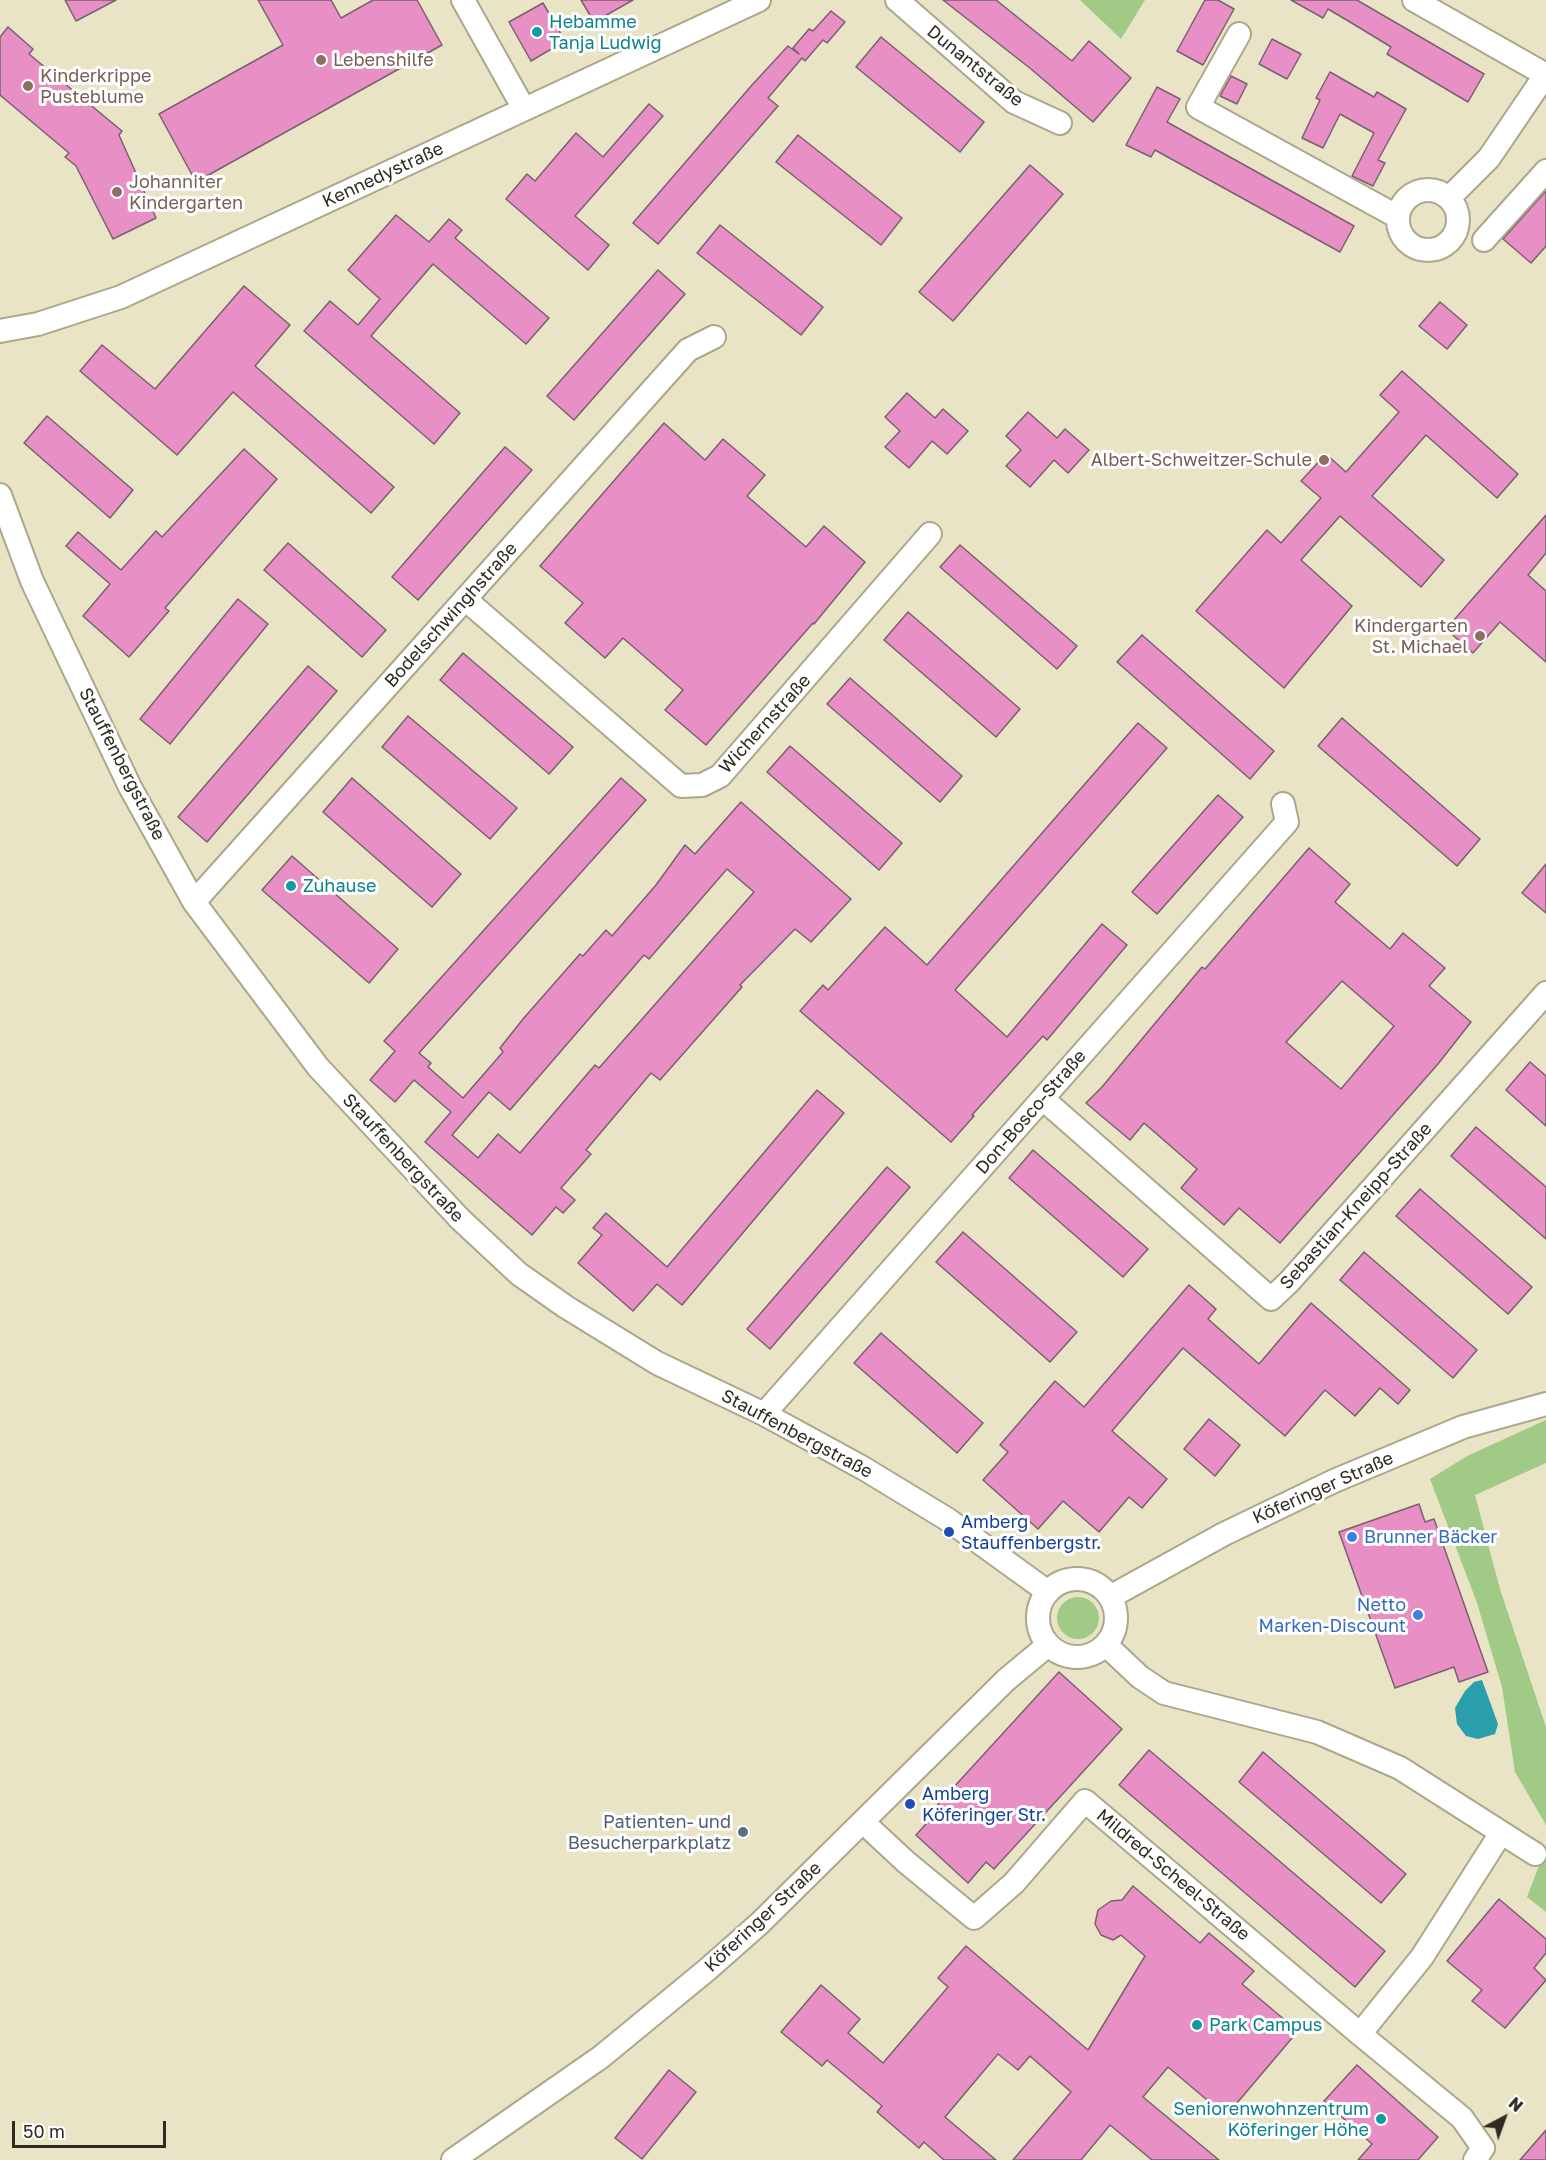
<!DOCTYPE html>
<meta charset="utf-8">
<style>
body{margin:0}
#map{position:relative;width:1546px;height:2160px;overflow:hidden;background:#eae4c6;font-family:"Golos Text",sans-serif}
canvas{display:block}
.north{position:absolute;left:1474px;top:2088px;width:60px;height:60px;-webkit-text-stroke:4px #fff;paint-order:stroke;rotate:41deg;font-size:16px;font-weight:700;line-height:24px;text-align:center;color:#2e2b20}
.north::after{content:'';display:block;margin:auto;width:21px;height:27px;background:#2e2b20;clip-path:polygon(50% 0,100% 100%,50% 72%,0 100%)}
.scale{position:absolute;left:12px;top:2121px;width:154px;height:27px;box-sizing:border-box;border:3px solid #2e2b20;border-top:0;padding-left:8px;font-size:18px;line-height:21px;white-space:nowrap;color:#2e2b20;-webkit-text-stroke:4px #fff;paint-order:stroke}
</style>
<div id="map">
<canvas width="1546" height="2160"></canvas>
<div class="north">N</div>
<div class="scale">50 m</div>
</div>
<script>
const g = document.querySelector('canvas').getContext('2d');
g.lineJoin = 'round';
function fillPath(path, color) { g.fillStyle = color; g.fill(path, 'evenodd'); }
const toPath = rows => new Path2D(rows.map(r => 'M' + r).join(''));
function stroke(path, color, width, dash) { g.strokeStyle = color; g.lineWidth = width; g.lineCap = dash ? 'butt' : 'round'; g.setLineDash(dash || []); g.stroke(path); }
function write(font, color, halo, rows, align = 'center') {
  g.font = font + ' "Golos Text",sans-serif'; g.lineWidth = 6; g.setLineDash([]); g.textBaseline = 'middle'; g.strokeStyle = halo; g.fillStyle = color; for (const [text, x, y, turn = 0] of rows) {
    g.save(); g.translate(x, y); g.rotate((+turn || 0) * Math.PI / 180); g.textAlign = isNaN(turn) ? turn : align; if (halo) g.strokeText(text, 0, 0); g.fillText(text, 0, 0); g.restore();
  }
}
const green = toPath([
 [1080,0,1145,0,1121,39],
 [1546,1420,1546,1463,1475,1495,1500,1589,1546,1727,1546,1825,1515,1772,1502,1687,1477,1603,1430,1479,1467,1456],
 '1057 1618a21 21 0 1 1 42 0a21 21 0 1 1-42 0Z',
 [1546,1847,1546,1912,1527,1897]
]);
const water = toPath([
 [1482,1680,1498,1724,1495,1734,1478,1739,1466,1736,1457,1724,1455,1708,1465,1691,1474,1682]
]);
const building = toPath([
 [65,0,116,0,76,21,65,0],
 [258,0,331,0,341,18,373,0,417,0,442,45,196,182,159,114,283,45,258,0],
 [581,0,633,0,594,22,581,0],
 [943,0,996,0,1072,61,1089,41,1131,78,1093,122,1031,69,943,0],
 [1205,0,1218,0,1234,9,1203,65,1177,51,1205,0],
 [1291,0,1357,0,1484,74,1468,102,1387,54,1391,47,1355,25,1328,9,1323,18,1291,0],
 [543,3,565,41,531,61,509,22,543,3],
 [831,11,845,22,827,43,823,40,805,61,802,58,768,98,778,106,658,244,633,223,752,85,788,46,799,54,793,48,809,29,813,31,831,11],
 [8,27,33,49,29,54,122,131,119,135,156,218,113,239,76,166,65,157,69,153,0,95,0,37,8,27],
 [881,37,984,122,960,152,856,67,881,37],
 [1272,39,1301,54,1287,79,1259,64,1272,39],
 [1330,72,1374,97,1377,92,1406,109,1378,160,1385,163,1373,186,1352,176,1374,133,1340,114,1323,148,1302,138,1320,100,1316,98,1330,72],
 [1231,76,1247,84,1237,104,1220,96,1231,76],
 [1157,87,1180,99,1167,122,1354,226,1340,252,1155,150,1151,157,1126,145,1157,87],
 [649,104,663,116,575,216,609,245,588,270,506,199,527,174,535,181,576,133,603,157,649,104],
 [798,135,902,218,881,245,776,162,798,135],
 [1030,165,1063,194,953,321,919,292,1030,165],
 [1546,191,1546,246,1531,263,1503,239,1546,191],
 [396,215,429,242,449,219,462,230,455,238,549,318,526,344,433,264,371,336,460,413,434,444,304,331,330,301,358,325,380,299,348,270,396,215],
 [720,225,823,307,801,335,697,253,720,225],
 [658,270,685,294,574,420,547,396,658,270],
 [244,286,290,325,255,366,394,487,371,513,233,392,177,455,80,371,102,345,155,389,244,286],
 [1440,302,1467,325,1447,349,1419,326,1440,302],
 [1402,371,1518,474,1497,498,1426,435,1372,496,1444,560,1421,587,1340,516,1301,560,1352,606,1284,688,1196,611,1267,530,1281,543,1321,498,1301,481,1326,454,1346,472,1399,412,1380,395,1402,371],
 [907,393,935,418,943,409,968,431,947,454,932,441,909,468,885,447,900,431,885,417,907,393],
 [1028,412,1057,438,1065,429,1089,450,1068,473,1054,460,1030,487,1006,466,1021,450,1006,436,1028,412],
 [47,416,133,490,110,518,24,443,47,416],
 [664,423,705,460,723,439,765,475,747,496,806,547,824,526,865,562,814,624,813,623,706,745,665,710,683,690,623,638,605,658,565,623,583,603,540,566,664,423],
 [505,447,532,470,418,600,392,577,505,447],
 [244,449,277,479,165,608,169,611,129,657,83,616,110,584,66,546,78,532,121,570,156,531,162,537,244,449],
 [1546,515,1546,553,1528,575,1546,591,1546,662,1500,622,1473,653,1446,629,1546,515],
 [288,543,386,630,362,657,264,570,288,543],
 [960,545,1077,646,1057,669,940,567,960,545],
 [238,599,268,624,170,744,140,719,238,599],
 [908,612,1020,709,996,737,884,640,908,612],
 [1142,635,1274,751,1250,779,1117,662,1142,635],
 [463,653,573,747,549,774,440,680,463,653],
 [308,666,337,691,207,842,178,817,308,666],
 [850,678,962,776,940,802,827,704,850,678],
 [408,716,517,808,490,839,382,747,408,716],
 [1342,718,1480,839,1457,866,1318,746,1342,718],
 [1138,723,1167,748,955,990,1007,1037,1102,924,1127,945,1047,1040,1043,1036,972,1115,974,1116,951,1142,800,1011,823,985,828,990,885,927,927,965,1138,723],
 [790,746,902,843,879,870,767,772,790,746],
 [352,778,461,874,432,907,323,812,352,778],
 [621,778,646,800,419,1053,431,1063,428,1067,463,1098,503,1052,500,1048,523,1019,580,954,583,956,606,930,612,936,656,885,685,845,695,854,741,802,851,899,811,942,795,929,740,985,742,987,660,1080,651,1073,586,1150,591,1154,561,1188,575,1200,563,1213,556,1207,532,1235,425,1142,451,1112,414,1080,395,1102,370,1080,395,1051,384,1041,621,778],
 [727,869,754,892,599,1068,595,1065,520,1153,498,1134,478,1158,452,1135,489,1092,510,1110,644,955,649,959,727,869],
 [1218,795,1243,817,1157,914,1132,892,1218,795],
 [1309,848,1350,884,1335,902,1390,949,1403,933,1445,968,1429,986,1471,1022,1438,1064,1280,1243,1239,1208,1224,1225,1181,1188,1197,1169,1144,1123,1130,1140,1086,1103,1102,1087,1202,967,1205,969,1309,848],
 [1342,981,1394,1026,1341,1089,1286,1042,1342,981],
 [292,856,398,949,369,983,262,890,292,856],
 [1546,864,1546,913,1522,893,1546,864],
 [1530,1062,1546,1076,1546,1126,1506,1090,1530,1062],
 [817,1090,844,1113,682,1305,657,1284,633,1311,578,1263,602,1235,593,1228,606,1213,667,1267,817,1090],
 [1476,1127,1546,1187,1546,1239,1451,1156,1476,1127],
 [1033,1150,1148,1249,1123,1277,1009,1178,1033,1150],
 [887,1167,910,1187,770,1349,747,1329,887,1167],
 [1420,1189,1532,1287,1508,1314,1396,1216,1420,1189],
 [963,1232,1077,1332,1050,1362,936,1262,963,1232],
 [1364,1252,1477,1350,1453,1378,1340,1280,1364,1252],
 [1189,1285,1216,1309,1208,1319,1259,1364,1311,1303,1410,1390,1398,1404,1380,1388,1355,1416,1325,1390,1285,1436,1183,1348,1112,1431,1167,1479,1142,1508,1129,1497,1099,1532,1063,1501,1038,1529,983,1480,1008,1452,1000,1445,1055,1381,1084,1407,1189,1285],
 [881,1333,983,1423,957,1453,854,1363,881,1333],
 [1209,1419,1240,1445,1215,1476,1184,1449,1209,1419],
 [1419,1504,1425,1522,1434,1519,1488,1672,1459,1682,1454,1667,1395,1688,1339,1532,1419,1504],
 [1059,1672,1122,1729,994,1869,986,1862,968,1883,916,1835,934,1815,931,1812,1059,1672],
 [1149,1750,1385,1951,1355,1987,1119,1785,1149,1750],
 [1263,1752,1406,1874,1381,1903,1239,1782,1263,1752],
 [1133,1886,1200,1943,1209,1933,1254,1971,1242,1984,1298,2031,1226,2116,1168,2067,1143,2097,1219,2160,1152,2160,1110,2125,1081,2160,1013,2160,1071,2092,1030,2056,1018,2070,998,2054,945,2117,996,2160,944,2160,924,2142,919,2148,877,2112,882,2106,827,2060,822,2066,781,2032,821,1985,860,2019,848,2033,883,2063,948,1987,938,1978,966,1946,1088,2050,1145,1956,1121,1935,1113,1940,1101,1935,1095,1924,1098,1910,1111,1901,1122,1900,1133,1886],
 [1499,1899,1546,1939,1546,1953,1534,1968,1546,1980,1505,2028,1472,2001,1482,1990,1447,1961,1499,1899],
 [1357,2065,1438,2137,1418,2160,1358,2160,1372,2144,1324,2101,1357,2065],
 [669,2070,696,2092,642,2159,615,2138,669,2070],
 [1546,2130,1546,2160,1520,2160,1546,2130]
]);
const minor = toPath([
 [463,0,524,109],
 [897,0,1014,102,1060,123],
 [1414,0,1546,75],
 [1239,34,1198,107,1398,217],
 '1398 220a30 30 0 1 1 60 0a30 30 0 1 1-60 0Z',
 [1449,198,1489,158,1546,74],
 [1484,240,1546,171],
 [0,331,38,324,121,297,759,0],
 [0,495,32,581,130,787,194,902,318,1067,460,1219,519,1274,566,1307,657,1363,764,1414,863,1468,947,1519,1048,1592],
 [465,599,681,786,702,785,720,776,930,534],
 [194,902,688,350,714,337],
 [1043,1099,1271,1299,1289,1282,1546,993],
 [764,1414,1287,822,1283,804],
 '1038 1618a39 39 0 1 1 78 0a39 39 0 1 1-78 0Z',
 [1110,1597,1224,1534,1334,1481,1463,1427,1546,1404],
 [1106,1645,1140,1677,1164,1693,1317,1732,1400,1768,1535,1854],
 [863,1822,906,1862,974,1918,1014,1883,1085,1801,1360,2034,1422,1957,1501,1833],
 [1360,2034,1462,2118,1483,2148,1475,2160],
 [453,2160,601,2057,708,1969,760,1923,1006,1680,1048,1645]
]);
const markers = [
 [537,32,6,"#0f9aa8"],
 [321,60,6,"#8d6e63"],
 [28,86,6,"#8d6e63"],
 [117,192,6,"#8d6e63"],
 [1324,460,6,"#8d6e63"],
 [1480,636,6,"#8d6e63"],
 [291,886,6,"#0f9aa8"],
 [949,1532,6,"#1a4fb4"],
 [1352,1537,6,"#3f7fe0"],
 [1418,1615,6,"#3f7fe0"],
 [910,1804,6,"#1a4fb4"],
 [743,1832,6,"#5c6f8a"],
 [1197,2025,6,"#0f9aa8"],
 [1381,2119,6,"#0f9aa8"]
];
const cultureNames = [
 ["Hebamme",549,22],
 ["Tanja Ludwig",549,43],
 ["Zuhause",303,886],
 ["Park Campus",1209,2025],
 ["Seniorenwohnzentrum",1369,2109,"right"],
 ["Köferinger Höhe",1369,2130,"right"]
];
const educationNames = [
 ["Lebenshilfe",333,60],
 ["Kinderkrippe",40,76],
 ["Pusteblume",40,97],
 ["Johanniter",129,182],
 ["Kindergarten",129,203],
 ["Albert-Schweitzer-Schule",1312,460,"right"],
 ["Kindergarten",1468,626,"right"],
 ["St. Michael",1468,647,"right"]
];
const streetNames = [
 ["Dunantstraße",975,66,39],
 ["Kennedystraße",383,175,-25],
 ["Bodelschwinghstraße",451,615,-48],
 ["Wichernstraße",765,724,-48],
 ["Stauffenbergstraße",122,764,63],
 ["Don-Bosco-Straße",1031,1112,-49],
 ["Stauffenbergstraße",403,1158,47],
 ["Sebastian-Kneipp-Straße",1356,1206,-48],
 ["Stauffenbergstraße",797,1434,28],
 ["Köferinger Straße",1323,1488,-24],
 ["Mildred-Scheel-Straße",1173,1875,40],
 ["Köferinger Straße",763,1917,-43]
];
const transitNames = [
 ["Amberg",961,1522],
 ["Stauffenbergstr.",961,1543],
 ["Amberg",922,1794],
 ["Köferinger Str.",922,1815]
];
const shopNames = [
 ["Brunner Bäcker",1364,1537],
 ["Netto",1406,1605,"right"],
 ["Marken-Discount",1406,1626,"right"]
];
const serviceNames = [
 ["Patienten- und",731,1822],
 ["Besucherparkplatz",731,1843]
];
fillPath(green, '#a0ca85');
fillPath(water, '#2a9eab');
fillPath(building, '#e890c5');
stroke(building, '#7a606f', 1.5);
stroke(minor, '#aca78b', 26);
stroke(minor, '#fff', 22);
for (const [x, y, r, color] of markers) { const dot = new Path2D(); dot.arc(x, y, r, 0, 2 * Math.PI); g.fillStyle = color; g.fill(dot); stroke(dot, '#fff', 2); }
write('18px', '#0d838f', '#fff', cultureNames, 'left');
write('18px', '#785e54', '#fff', educationNames, 'left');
write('18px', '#2e2b20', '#fff', streetNames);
write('18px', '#164399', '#fff', transitNames, 'left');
write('18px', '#366cbe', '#fff', shopNames, 'left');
write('18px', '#4e5e75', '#fff', serviceNames, 'right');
</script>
